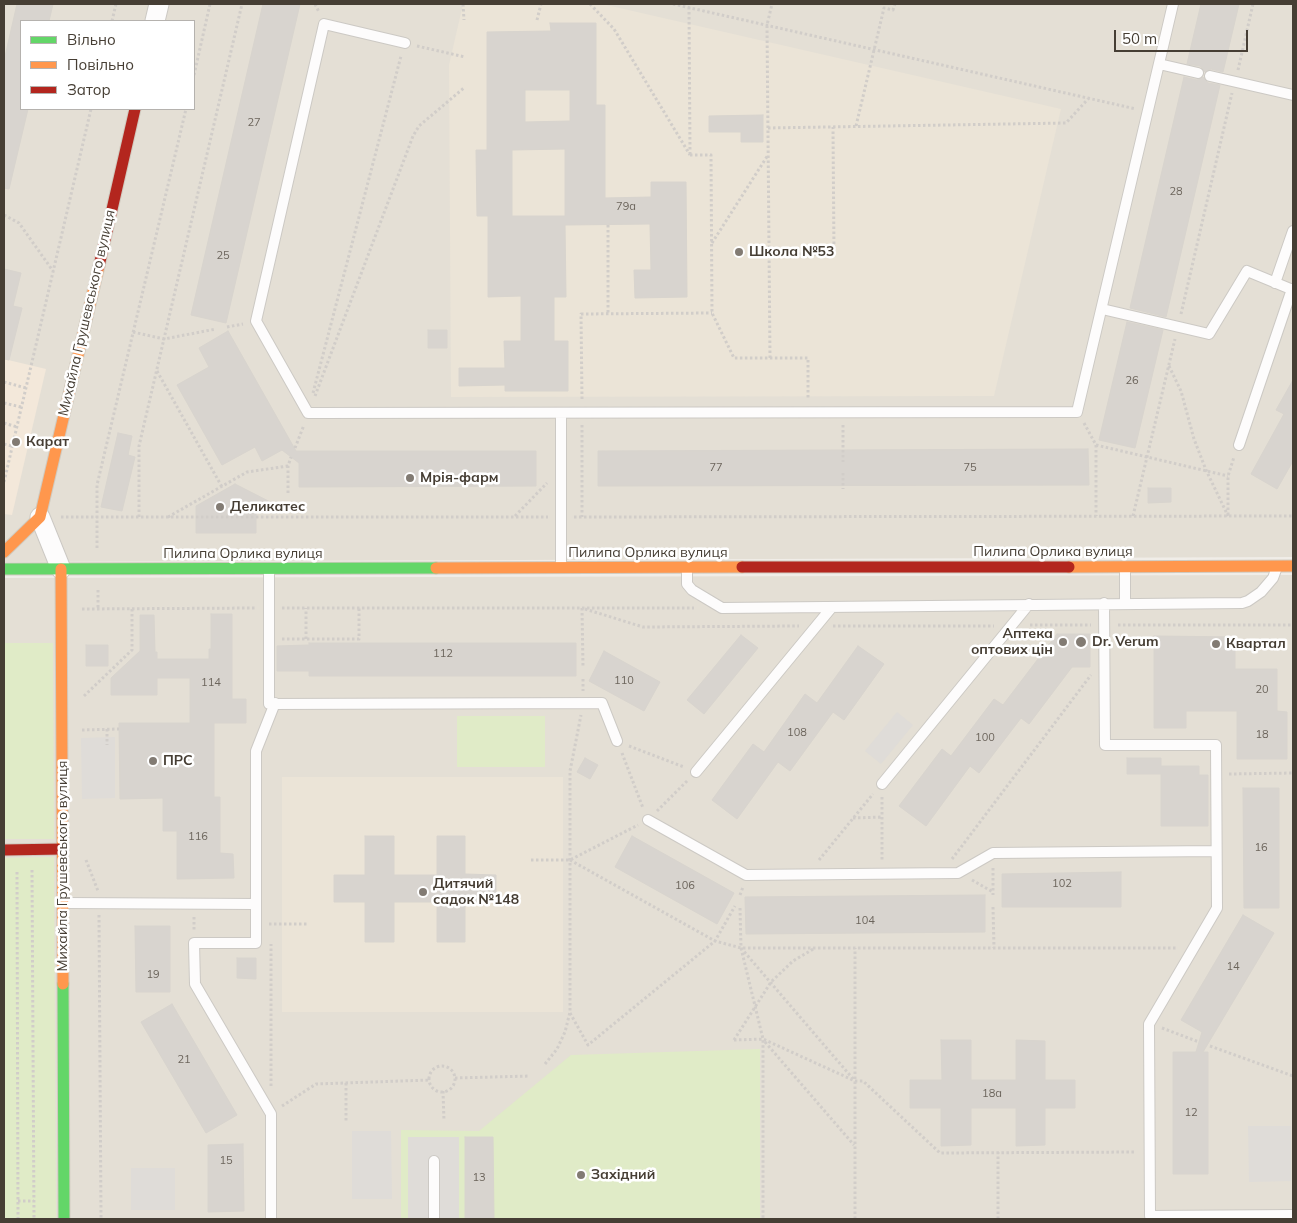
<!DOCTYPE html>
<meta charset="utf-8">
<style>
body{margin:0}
#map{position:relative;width:1297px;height:1223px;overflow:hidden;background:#f0ede8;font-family:Mulish,sans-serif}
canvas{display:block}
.frame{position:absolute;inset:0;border:5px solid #463e34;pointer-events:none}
.legend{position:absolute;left:20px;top:20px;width:175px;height:90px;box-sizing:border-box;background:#fff;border:1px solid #b5b2ae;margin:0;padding:6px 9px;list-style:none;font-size:15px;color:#463e34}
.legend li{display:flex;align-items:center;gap:10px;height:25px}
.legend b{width:25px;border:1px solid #b5b2ae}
.scale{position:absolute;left:1114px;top:30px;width:134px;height:22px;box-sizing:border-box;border:2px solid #463e34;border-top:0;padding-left:6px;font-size:15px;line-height:18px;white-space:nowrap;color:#463e34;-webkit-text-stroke:4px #fff;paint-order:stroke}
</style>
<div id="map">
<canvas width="1297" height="1223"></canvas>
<div class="frame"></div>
<ul class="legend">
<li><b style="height:6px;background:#63d668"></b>Вільно</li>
<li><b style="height:6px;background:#ff974d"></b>Повільно</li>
<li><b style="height:6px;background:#b3261e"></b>Затор</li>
</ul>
<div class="scale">50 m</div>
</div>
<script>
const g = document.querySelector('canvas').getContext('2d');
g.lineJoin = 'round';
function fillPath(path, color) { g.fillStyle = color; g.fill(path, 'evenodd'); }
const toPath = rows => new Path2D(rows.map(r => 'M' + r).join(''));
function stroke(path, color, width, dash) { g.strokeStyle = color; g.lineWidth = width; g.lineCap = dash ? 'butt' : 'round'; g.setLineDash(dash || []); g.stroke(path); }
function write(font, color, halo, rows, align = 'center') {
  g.font = font + ' Mulish,sans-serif'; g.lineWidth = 5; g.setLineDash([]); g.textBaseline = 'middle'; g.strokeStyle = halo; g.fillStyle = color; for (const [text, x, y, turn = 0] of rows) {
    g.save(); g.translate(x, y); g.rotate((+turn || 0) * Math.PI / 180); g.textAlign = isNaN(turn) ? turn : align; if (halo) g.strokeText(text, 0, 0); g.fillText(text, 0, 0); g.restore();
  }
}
const residential = toPath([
 [4,4,1293,4,1293,557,4,562],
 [21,21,194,21,194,109,21,109],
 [1293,575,1293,1219,4,1219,4,578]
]);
const commercial = toPath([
 [4,359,46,369,12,515,4,514]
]);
const education = toPath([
 [463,4,602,4,1061,109,994,396,451,397,449,65],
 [282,777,563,777,563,1012,282,1012]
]);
const green = toPath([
 [4,643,53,643,54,839,4,839],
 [457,716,545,716,545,767,457,767],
 [54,857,56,1219,4,1219,4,858],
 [760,1049,760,1219,401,1219,401,1130,479,1131,571,1055]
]);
const parking = toPath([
 [897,712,913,725,881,764,865,751],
 [115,737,115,798,82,799,81,738],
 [1248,1126,1291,1126,1291,1181,1249,1182],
 [352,1131,391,1131,392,1199,352,1199],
 [408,1137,459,1137,459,1219,408,1219],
 [131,1168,175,1168,175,1210,131,1210]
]);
const building = toPath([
 [17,4,53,4,49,21,21,21,21,109,28,109,9,189,4,188,4,61,17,4],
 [263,4,300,4,226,323,191,315,263,4],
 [1201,4,1239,4,1223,72,1211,69,1205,72,1200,66,1187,64,1201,4],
 [550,23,596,23,596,105,605,105,605,198,651,197,651,182,686,182,687,297,635,298,634,270,651,270,650,224,565,225,566,297,554,297,554,341,568,341,568,391,505,391,505,385,459,386,459,368,505,368,504,341,521,341,521,296,488,297,488,216,477,216,476,150,487,150,487,32,551,31,550,23],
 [525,90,570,90,570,121,525,122,525,90],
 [565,149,565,216,512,216,512,150,565,149],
 [1184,77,1197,80,1203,77,1208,83,1220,85,1166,317,1130,308,1184,77],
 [763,115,763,142,741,142,741,132,709,132,709,116,763,115],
 [4,269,21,273,13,306,22,308,9,360,4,359,4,269],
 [1127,322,1163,330,1135,448,1099,440,1127,322],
 [428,330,447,330,447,348,428,348,428,330],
 [228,331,296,451,536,451,536,486,299,487,299,463,282,450,262,461,255,447,222,465,177,385,209,367,199,348,228,331],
 [1293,380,1293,461,1277,489,1251,474,1284,414,1276,410,1293,380],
 [118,433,132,436,128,455,135,457,122,511,101,507,118,433],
 [1088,449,1089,485,598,486,598,451,1088,449],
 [235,484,282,508,256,508,256,533,196,533,196,506,235,484],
 [1148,488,1171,488,1171,502,1148,503,1148,488],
 [211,614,232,614,232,699,246,699,246,723,214,723,214,797,220,797,220,853,233,854,234,878,177,879,177,831,163,831,163,798,120,799,119,723,190,723,190,678,157,678,157,695,111,695,111,678,140,651,140,615,154,615,155,652,157,652,157,659,209,659,209,649,211,649,211,614],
 [1057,634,1090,634,1090,667,1072,667,1029,724,1021,718,979,773,970,766,926,826,899,806,942,749,951,756,994,699,1003,705,1057,634],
 [741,635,758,648,704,714,687,700,741,635],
 [1154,636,1235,637,1235,669,1277,669,1277,711,1287,712,1287,759,1237,759,1237,711,1186,711,1186,728,1154,728,1154,636],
 [309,643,576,643,576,676,309,676,309,671,277,671,277,646,309,645,309,643],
 [86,645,108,645,108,666,86,666,86,645],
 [858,646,884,664,844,720,833,712,790,771,778,762,737,819,712,800,753,744,764,752,805,694,817,703,858,646],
 [604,651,660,682,644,711,589,681,604,651],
 [585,758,598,765,590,779,577,772,585,758],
 [1127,758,1161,758,1161,766,1199,766,1199,775,1208,775,1208,826,1161,826,1161,774,1127,774,1127,758],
 [1243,788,1279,788,1279,908,1244,908,1243,788],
 [365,836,394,836,394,875,437,875,437,836,465,836,465,874,496,875,496,902,465,902,465,942,437,942,437,902,394,902,394,942,365,942,365,902,334,902,334,875,365,875,365,836],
 [632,836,734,893,717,924,615,867,632,836],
 [1121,872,1121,907,1002,907,1002,874,1121,872],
 [985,895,985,932,746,934,745,897,985,895],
 [1243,915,1274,933,1203,1052,1208,1052,1208,1174,1173,1174,1173,1052,1196,1052,1202,1032,1181,1020,1243,915],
 [135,926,170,926,170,992,136,992,135,926],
 [237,958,256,958,256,979,237,978,237,958],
 [172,1004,237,1115,206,1133,141,1022,172,1004],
 [941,1040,971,1040,971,1080,1016,1080,1016,1040,1045,1041,1045,1080,1075,1080,1075,1108,1045,1108,1045,1145,1016,1146,1016,1108,971,1108,971,1145,941,1146,941,1108,910,1108,910,1080,942,1080,941,1040],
 [465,1137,493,1137,494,1219,465,1219,465,1137],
 [243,1144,244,1211,208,1212,208,1145,243,1144]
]);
const path = toPath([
 [315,4,319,12],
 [463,4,464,20],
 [590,4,614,29,690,155],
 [673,4,1136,109],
 [689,7,690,154],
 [537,20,541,4],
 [112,21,116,4],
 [417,46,465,57],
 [1238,70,1253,4],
 [194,75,210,4],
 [856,126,884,8,893,10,895,4],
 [768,128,1066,123,1088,99],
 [690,155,711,155,712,313,734,358,808,358,808,400],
 [4,215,19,223,53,271],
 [608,225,608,314],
 [712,243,768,155],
 [769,254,834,254,833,127],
 [1181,314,1232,93],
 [227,327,243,324],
 [133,332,164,339,216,329],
 [770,358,767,25,772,4],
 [1169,366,1181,391,1194,439,1206,470,1228,516],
 [157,371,222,487],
 [4,382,26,388],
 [313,393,401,56],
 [315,396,413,136,419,126,465,87],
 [582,399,581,314,712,313],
 [4,403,21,407],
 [4,423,17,427],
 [1084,423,1096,445,1096,516],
 [582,425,582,517],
 [843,425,843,462],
 [4,444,12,446],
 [1096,445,1228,476],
 [295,448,304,425],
 [843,473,843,489],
 [4,482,91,109],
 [288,493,288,466,291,457],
 [1228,515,1228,476,1234,457],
 [515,516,547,483],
 [1133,516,1175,339],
 [61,517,548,517],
 [139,517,139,446,242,4],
 [168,517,247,472,288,466],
 [574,517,1293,516],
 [97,548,97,485,186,109],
 [98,590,98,609],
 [282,608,694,608],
 [582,608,583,667],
 [82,609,256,608],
 [585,609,643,627,799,626],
 [1030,625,1091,625],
 [1118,625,1293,625],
 [833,626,994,626],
 [282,639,359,639,359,608],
 [306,639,306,608],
 [583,679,583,691],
 [84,696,132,650,132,609],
 [107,729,107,745],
 [82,730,119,729],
 [629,746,684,767],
 [622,753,643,808],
 [1229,774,1293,773],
 [882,797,882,860],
 [657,811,688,780],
 [853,818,882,817],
 [952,859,1091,675],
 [86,860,98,891],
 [531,860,570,860,638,825],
 [570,860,715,941,741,948,1178,948],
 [819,860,873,794],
 [993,868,993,895],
 [32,870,34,1219],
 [17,872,18,1219],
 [972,880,993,892],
 [740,895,743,887],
 [993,907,994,948],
 [740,908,741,948,763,1039,763,1219],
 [99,915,101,1219],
 [194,917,194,930],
 [269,924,309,924],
 [741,948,854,1080],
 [570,1013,588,1045,715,941,735,906],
 [1162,1028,1199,1042],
 [734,1040,763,1039,855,1081,863,1081,940,1153,1136,1152],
 [734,1040,771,982,793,961,815,948],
 [765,1042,854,1145],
 [1210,1046,1293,1076],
 [545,1064,557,1049,565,1032,570,1012,570,771,581,715],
 '429 1079a13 13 0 1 1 26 0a13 13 0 1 1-26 0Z',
 [455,1078,530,1076],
 [346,1083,346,1121],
 [271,1086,271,944],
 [443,1091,444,1121],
 [282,1106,316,1084,429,1080],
 [18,1201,34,1201],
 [855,1219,855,948],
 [998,1219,998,1152]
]);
const lane = toPath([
 [405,43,324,24,256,321,308,413,1077,412,1173,4],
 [1159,64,1198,73],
 [1210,76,1293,95],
 [1275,283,1293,231],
 [1102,309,1209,334,1247,271,1293,290],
 [561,413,561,567],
 [1239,445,1292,289],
 [687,568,687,584,692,590,722,608,1242,603,1248,601,1261,592,1273,578,1277,567],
 [269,570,269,704,602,703,617,741],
 [1104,603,1105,745,1216,745,1217,908,1149,1024,1150,1216,1293,1215],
 [1125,603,1125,567],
 [696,772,832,607],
 [882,784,1029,604],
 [648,820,746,875,958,873,993,853,1216,851],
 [64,903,256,904],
 [434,1161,434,1219],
 [271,1219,271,1114,195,984,194,943,256,943,256,751,275,703]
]);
const street = toPath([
 [155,21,159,4],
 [40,517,61,569]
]);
const fast = toPath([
 [4,569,436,568],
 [63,984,64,1219]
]);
const slow = toPath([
 [4,552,40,517,99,266],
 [1069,567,1293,566],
 [436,568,742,567],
 [61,569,63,984]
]);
const jam = toPath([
 [99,266,135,109],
 [742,567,1069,567],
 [4,850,63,849]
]);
const markers = [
 [739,252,5,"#827b73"],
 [16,442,5,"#827b73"],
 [410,478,5,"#827b73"],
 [220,507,5,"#827b73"],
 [1063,642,5,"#827b73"],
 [1081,642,6,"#827b73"],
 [1216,644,5,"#827b73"],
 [153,761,5,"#827b73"],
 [423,892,5,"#827b73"],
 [581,1175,5,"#827b73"]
];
const numberNames = [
 ["27",254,123],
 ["28",1176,192],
 ["79а",626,207],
 ["25",223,256],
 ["26",1132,381],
 ["77",716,468],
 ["75",970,468],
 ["112",443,654],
 ["110",624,681],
 ["114",211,683],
 ["20",1262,690],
 ["108",797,733],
 ["18",1262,735],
 ["100",985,738],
 ["116",198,837],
 ["16",1261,848],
 ["102",1062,884],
 ["106",685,886],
 ["104",865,921],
 ["14",1233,967],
 ["19",153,975],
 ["21",184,1060],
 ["18а",992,1094],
 ["12",1191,1113],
 ["15",226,1161],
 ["13",479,1178]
];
const poiNames = [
 ["Школа №53",749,252],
 ["Карат",26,442],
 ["Мрія-фарм",420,478],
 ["Деликатес",230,507],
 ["Аптека",1053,634,"right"],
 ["оптових цін",1053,650,"right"],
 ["Dr. Verum",1092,642],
 ["Квартал",1226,644],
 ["ПРС",163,761],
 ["Дитячий",433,884],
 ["садок №148",433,900],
 ["Західний",591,1175]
];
const streetNames = [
 ["Михайла Грушевського вулиця",87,313,-77],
 ["Пилипа Орлика вулиця",1053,552],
 ["Пилипа Орлика вулиця",648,553],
 ["Пилипа Орлика вулиця",243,554],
 ["Михайла Грушевського вулиця",63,866,-90]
];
fillPath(residential, '#e4dfd5');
fillPath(commercial, '#f3e8da');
fillPath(education, '#ebe4d7');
fillPath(green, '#e0ebc7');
fillPath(parking, '#dfdcd8');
fillPath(building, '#d8d4cf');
stroke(building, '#d8d4ce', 1);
stroke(lane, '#ccc9c4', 12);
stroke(street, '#ccc9c4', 21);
stroke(fast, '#d0cabf', 13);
stroke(slow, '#d0cabf', 13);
stroke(jam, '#d0cabf', 13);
stroke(path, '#d1cdc9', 3, [2.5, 2.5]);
stroke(lane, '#fdfcfc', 10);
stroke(street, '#fdfcfc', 19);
stroke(fast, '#63d668', 11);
stroke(slow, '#ff974d', 11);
stroke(jam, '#b3261e', 11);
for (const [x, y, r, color] of markers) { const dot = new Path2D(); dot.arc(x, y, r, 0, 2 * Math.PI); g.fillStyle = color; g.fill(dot); stroke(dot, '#fff', 2); }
write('11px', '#6c655c', null, numberNames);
write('bold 14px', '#463e34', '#fff', poiNames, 'left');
write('14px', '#463e34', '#fff', streetNames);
</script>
